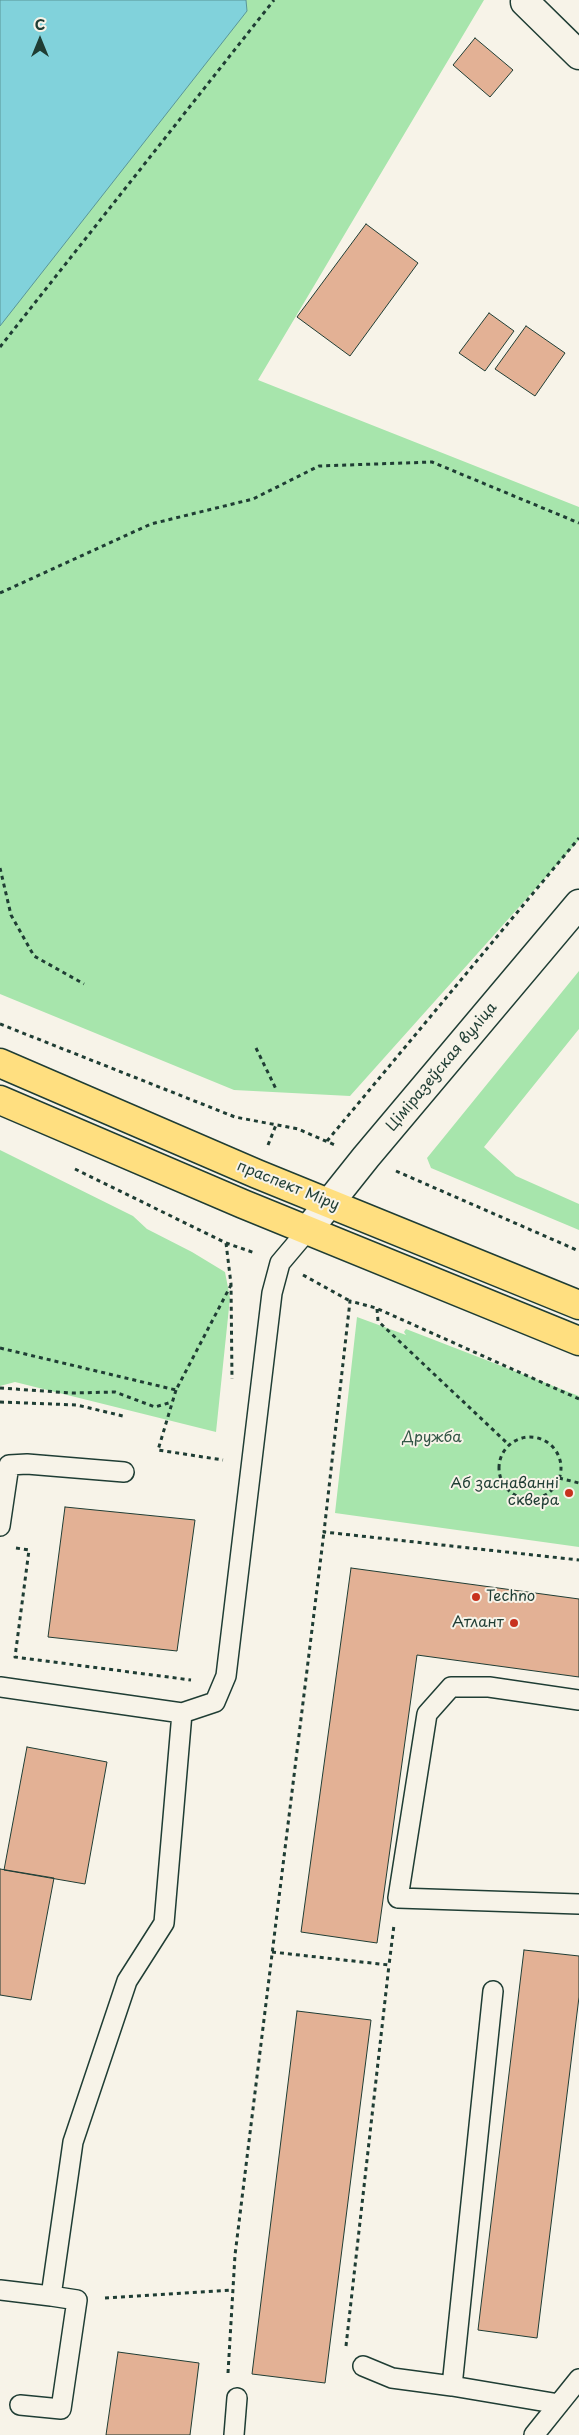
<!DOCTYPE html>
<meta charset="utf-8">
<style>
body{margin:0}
#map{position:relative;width:579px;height:2435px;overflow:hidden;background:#f7f3e8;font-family:"Playpen Sans",sans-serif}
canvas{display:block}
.north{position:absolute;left:15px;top:15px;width:50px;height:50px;-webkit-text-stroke:4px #f7f3e8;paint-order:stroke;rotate:0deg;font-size:14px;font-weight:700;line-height:20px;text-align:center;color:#1f3d34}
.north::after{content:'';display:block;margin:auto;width:18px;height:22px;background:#1f3d34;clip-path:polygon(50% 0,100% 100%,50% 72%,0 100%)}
</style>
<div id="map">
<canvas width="579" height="2435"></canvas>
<div class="north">С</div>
</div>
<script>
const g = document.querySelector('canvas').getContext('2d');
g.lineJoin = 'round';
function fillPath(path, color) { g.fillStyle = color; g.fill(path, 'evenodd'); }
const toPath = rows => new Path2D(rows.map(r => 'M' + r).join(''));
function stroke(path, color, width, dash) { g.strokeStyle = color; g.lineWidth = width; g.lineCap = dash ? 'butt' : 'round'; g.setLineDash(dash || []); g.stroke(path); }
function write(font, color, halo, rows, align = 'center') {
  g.font = font + ' "Playpen Sans",sans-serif'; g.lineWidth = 4; g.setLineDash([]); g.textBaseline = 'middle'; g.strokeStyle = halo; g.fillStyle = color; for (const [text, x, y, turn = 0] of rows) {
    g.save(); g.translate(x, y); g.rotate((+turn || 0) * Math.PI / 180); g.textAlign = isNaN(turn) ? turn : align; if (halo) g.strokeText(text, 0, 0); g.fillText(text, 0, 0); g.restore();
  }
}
const green = toPath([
 [0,0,484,0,258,380,579,507,579,840,350,1096,234,1090,0,994],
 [579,971,579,1029,484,1147,516,1176,579,1204,579,1230,431,1168,427,1158],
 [0,1150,133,1216,147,1229,192,1252,225,1272,230,1298,216,1432,15,1382,0,1386],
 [357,1317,406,1335,404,1332,406,1329,579,1396,579,1547,335,1513]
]);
const water = toPath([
 [0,0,246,0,247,11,0,326,0,0]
]);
const building = toPath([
 [475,38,513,70,490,97,453,65,475,38],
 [366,224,418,263,350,356,297,317,366,224],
 [489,313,514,331,485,371,459,353,489,313],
 [526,326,565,353,535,396,495,369,526,326],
 [65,1507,195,1520,177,1651,48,1637,65,1507],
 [351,1568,579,1599,579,1677,417,1655,377,1943,301,1932,351,1568],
 [27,1747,107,1762,85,1884,4,1870,27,1747],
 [0,1869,54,1878,31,2000,0,1995,0,1869],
 [524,1950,579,1956,579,1997,537,2338,478,2330,524,1950],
 [297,2011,371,2020,325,2383,252,2374,297,2011],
 [118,2352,199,2363,190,2435,106,2435,118,2352]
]);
const path = toPath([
 [0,347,274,0],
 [0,593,151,524,253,499,319,466,432,462,579,523],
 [0,868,11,915,34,956,84,984],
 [0,1024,235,1117,298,1129,335,1145],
 [256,1048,276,1089],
 [327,1141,579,838],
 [268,1145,276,1125],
 [75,1169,226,1243,255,1253],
 [396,1171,579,1251],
 [226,1243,231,1284,232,1379],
 [303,1275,350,1301],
 [377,1309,378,1321,509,1445],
 [0,1348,176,1390,231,1285],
 [0,1388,72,1393,115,1392,155,1407,172,1402],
 [176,1390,158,1450,223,1460],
 [579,1399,376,1308,350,1301,324,1532,579,1560],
 [0,1402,77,1405,123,1416],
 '499 1468a31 31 0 1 1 62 0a31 31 0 1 1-62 0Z',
 [559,1478,579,1483],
 [16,1548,29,1550,15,1657,191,1680],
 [272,1952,389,1965,394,1925],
 [105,2298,232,2290],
 [346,2346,389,1965],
 [228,2373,235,2255,324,1532]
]);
const service = toPath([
 [0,1526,9,1465,27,1464,124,1472],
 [0,1687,182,1713,215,1702,226,1676,272,1293,280,1263,307,1231],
 [579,1700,489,1687,451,1687,427,1714,398,1898,579,1904],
 [0,2290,51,2296,73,2142,127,1981,164,1923,182,1713],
 [363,2366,392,2378,452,2386,493,1991],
 [452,2386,559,2404],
 [20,2405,61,2409,77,2300,51,2296],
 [234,2435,237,2398],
 [534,2435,579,2379]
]);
const minor = toPath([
 [525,2,579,55]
]);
const secondary = toPath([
 [307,1231,366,1157,579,904]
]);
const primary = toPath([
 [0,1063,257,1174,579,1305],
 [0,1100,243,1204,579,1341]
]);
const markers = [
 [569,1493,5,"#c8321e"],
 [476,1597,5,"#c8321e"],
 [514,1623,5,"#c8321e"]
];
const streetNames = [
 ["Ціміразеўская вуліца",442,1067,-50],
 ["праспект Міру",288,1186,22]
];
const parkNames = [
 ["Дружба",432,1438]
];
const poiNames = [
 ["Аб заснаванні",559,1484],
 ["сквера",559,1501],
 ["Techno",486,1597,"left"],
 ["Атлант",504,1623]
];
fillPath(green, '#a7e5ac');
fillPath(water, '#81d2db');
stroke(water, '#5a9698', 1);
fillPath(building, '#e3b195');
stroke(building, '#1f3d34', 1);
stroke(service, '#1f3d34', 22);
stroke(minor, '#1f3d34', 31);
stroke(secondary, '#1f3d34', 31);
stroke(primary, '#1f3d34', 31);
stroke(path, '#1f3d34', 3, [4, 4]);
stroke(service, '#f7f3e8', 19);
stroke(minor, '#f7f3e8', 28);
stroke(secondary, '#f7f3e8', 28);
stroke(primary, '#ffdf80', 28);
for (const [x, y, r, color] of markers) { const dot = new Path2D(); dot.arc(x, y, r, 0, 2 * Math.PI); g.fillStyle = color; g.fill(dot); stroke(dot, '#f7f3e8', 2); }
write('15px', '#1f3d34', '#f7f3e8', streetNames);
write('15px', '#335646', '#f7f3e8', parkNames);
write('15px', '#1f3d34', '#f7f3e8', poiNames, 'right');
</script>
